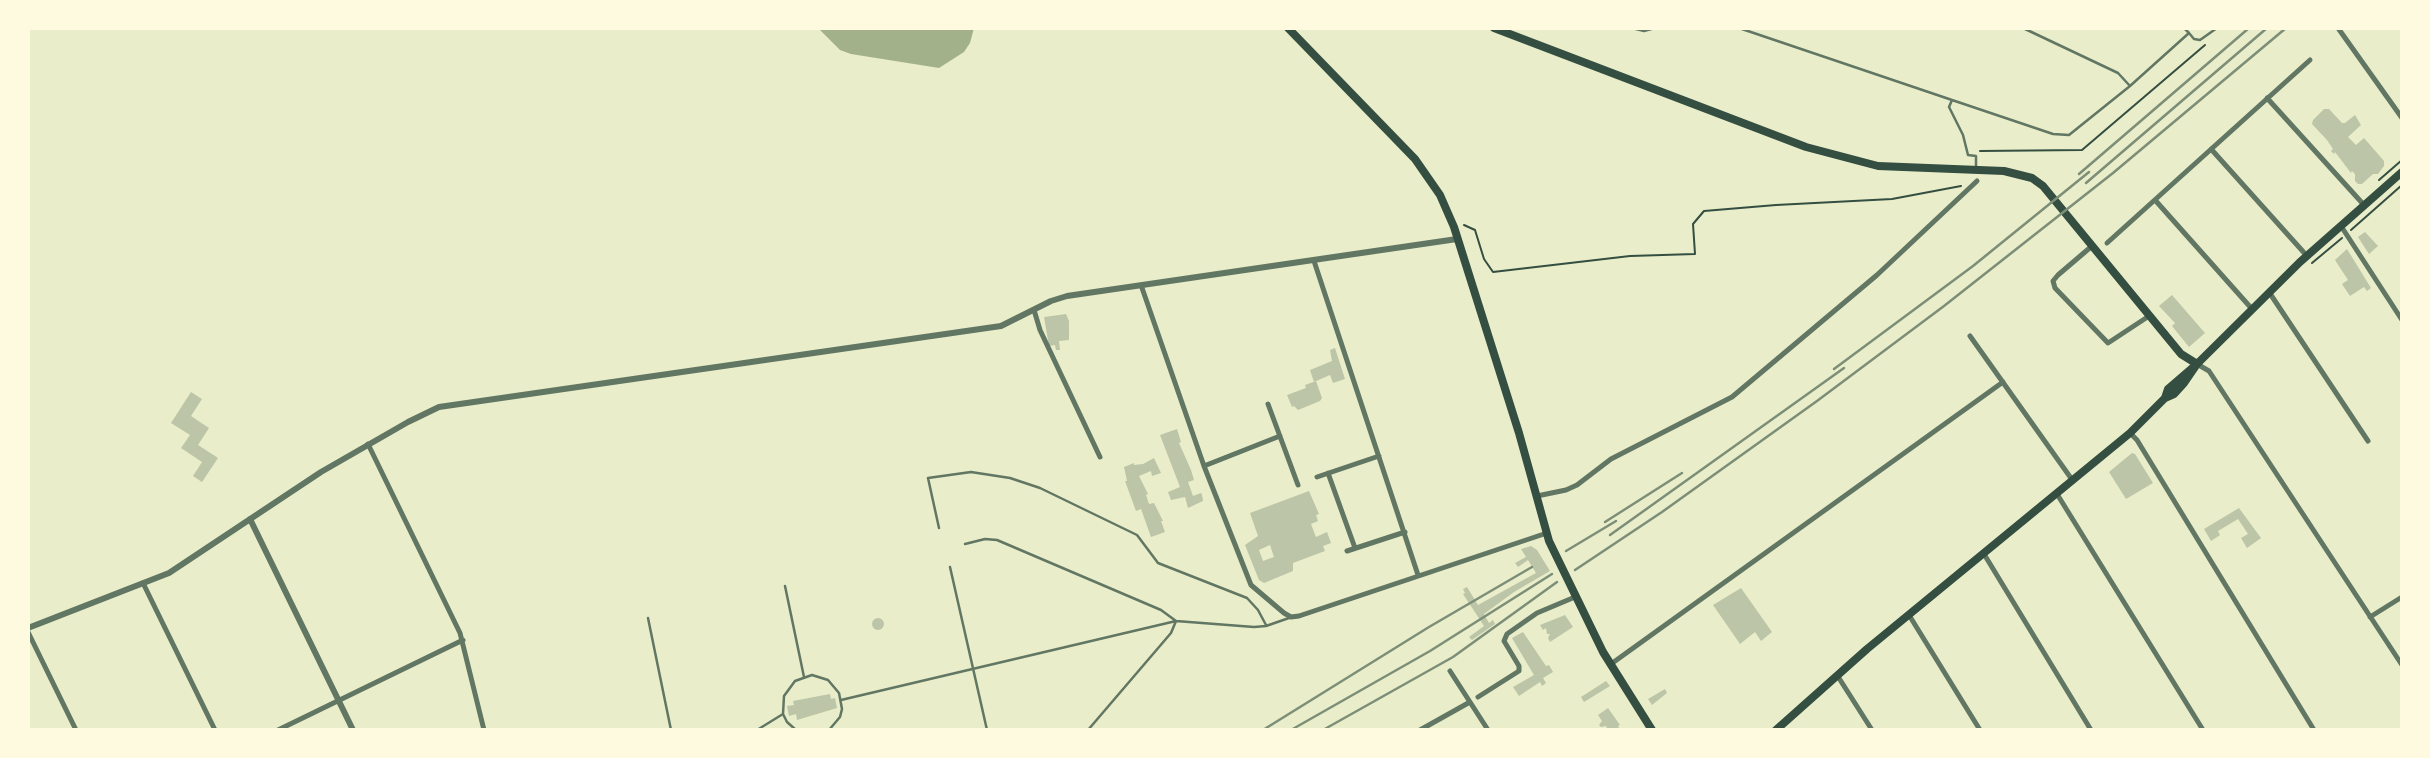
<!DOCTYPE html>
<style>
body{margin:0}
#map{position:relative;width:2430px;height:758px;overflow:hidden;background:#e9edc9;font-family:"Source Sans 3",sans-serif}
canvas{display:block}
.frame{position:absolute;inset:0;border:30px solid #fefae0;pointer-events:none}
</style>
<div id="map">
<canvas width="2430" height="758"></canvas>
<div class="frame"></div>
</div>
<script>
const g = document.querySelector('canvas').getContext('2d');
g.lineJoin = 'round';
function fillPath(path, color) { g.fillStyle = color; g.fill(path, 'evenodd'); }
const toPath = rows => new Path2D(rows.map(r => 'M' + r).join(''));
function stroke(path, color, width, dash) { g.strokeStyle = color; g.lineWidth = width; g.lineCap = dash ? 'butt' : 'round'; g.setLineDash(dash || []); g.stroke(path); }
const water = toPath([
 [818,28,974,28,970,43,964,52,939,68,851,54,840,50]
]);
const building = toPath([
 [2324,109,2329,109,2342,123,2345,123,2355,115,2361,125,2348,137,2356,145,2364,138,2384,161,2384,166,2378,174,2373,174,2362,184,2358,184,2355,181,2355,174,2352,171,2351,173,2335,152,2334,154,2331,151,2333,149,2327,140,2312,124,2313,120],
 [2365,232,2378,246,2369,254,2358,237],
 [2347,249,2371,288,2367,291,2364,287,2350,296,2342,284,2348,280,2335,260],
 [2172,295,2205,333,2189,347,2172,326,2175,323,2159,306],
 [1066,314,1069,321,1069,340,1059,341,1060,350,1056,350,1055,345,1049,346,1044,317],
 [1335,348,1345,379,1333,383,1330,375,1314,382,1310,370,1332,361,1330,350],
 [1316,381,1322,398,1320,401,1298,410,1294,406,1292,407,1287,395,1306,388,1305,385],
 [191,392,202,399,191,416,209,428,198,445,218,458,202,482,193,476,202,462,181,448,190,435,171,423],
 [1177,429,1181,442,1179,443,1191,470,1194,480,1188,482,1193,496,1201,493,1202,495,1203,501,1188,508,1185,497,1171,500,1168,492,1180,487,1160,435],
 [2132,453,2135,454,2153,483,2126,499,2109,472],
 [1154,458,1161,473,1152,476,1151,471,1139,476,1148,494,1146,495,1149,504,1154,503,1163,521,1161,521,1165,532,1151,537,1141,509,1136,511,1125,481,1127,481,1124,467,1134,463,1134,465,1143,464],
 [1309,491,1319,514,1316,515,1318,521,1311,524,1316,537,1327,532,1331,543,1323,546,1325,551,1293,563,1293,571,1264,583,1259,580,1245,545,1258,536,1250,513],
 [1270,545,1274,557,1263,561,1259,550],
 [2239,508,2261,538,2247,548,2241,538,2248,534,2238,519,2218,531,2220,535,2211,541,2204,529],
 [1531,546,1537,550,1550,571,1514,592,1484,614,1489,623,1493,620,1495,624,1472,640,1469,637,1484,626,1463,594,1465,593,1463,589,1467,587,1478,605,1536,573,1528,560,1518,567,1515,563,1526,557,1521,549],
 [1741,588,1772,632,1761,641,1755,632,1740,644,1713,605],
 [1565,615,1573,627,1550,642,1548,638,1550,634,1547,634,1546,628,1543,630,1540,625],
 '872 624a6 6 0 1 1 12 0a6 6 0 1 1-12 0Z',
 [1523,632,1546,666,1549,665,1553,672,1543,678,1546,683,1542,686,1540,682,1519,696,1513,687,1534,675,1512,638],
 [1606,681,1610,686,1584,702,1581,697],
 [1665,689,1667,693,1652,705,1648,699],
 [830,694,831,699,835,698,837,708,797,720,796,714,789,716,787,706,794,705,793,701],
 [1608,708,1620,725,1618,726,1620,730,1608,730,1606,726,1601,727,1599,725,1602,721,1598,715]
]);
const path = toPath([
 [1980,151,2082,150,2205,45],
 [2379,180,2402,160],
 [1464,225,1475,230,1484,259,1493,272,1630,256,1695,254,1693,224,1704,211,1776,205,1892,199,1961,186],
 [2351,230,2402,185],
 [2312,263,2342,238]
]);
const service = toPath([
 [1632,28,1644,31,1655,28],
 [1739,28,1952,100,1949,107,1963,135,1968,155,1976,156,1976,168],
 [2023,28,2118,73,2130,86],
 [2184,28,2189,33],
 [1952,100,2053,134,2069,135,2130,86,2189,33,2194,39,2200,40,2217,28],
 [939,528,928,478,971,472,1010,478,1040,488,1137,535,1158,563,1247,598,1258,610,1266,625],
 [965,544,985,539,997,540,1161,610,1176,621,1171,633,1088,730],
 [950,567,987,730],
 [785,586,804,677],
 [648,618,671,730],
 [841,700,1176,621,1254,627,1266,626,1289,618],
 [757,730,783,714],
 [796,730,787,722,783,714,784,696,795,681,812,675,828,680,839,693,842,709,840,717,829,730]
]);
const minor = toPath([
 [2338,28,2402,118],
 [2267,98,2364,205],
 [2211,149,2307,256],
 [2155,200,2252,309],
 [2341,226,2402,320],
 [2107,243,2310,60],
 [2092,246,2058,275,2053,281,2055,288,2108,343,2149,316],
 [1314,261,1418,575],
 [1141,285,1204,466,1251,585,1284,613,1291,617,1299,616,1547,533],
 [2269,292,2368,441],
 [1034,310,1040,330,1100,457],
 [1970,336,2073,481],
 [2197,364,2209,371,2402,665],
 [1268,404,1298,485],
 [2130,433,2137,440,2314,730],
 [368,444,460,633,484,730],
 [1204,466,1280,436],
 [1328,473,1355,548],
 [1317,477,1379,456],
 [2057,494,2203,730],
 [1537,496,1566,490,1577,485,1611,459,1732,397,1877,275,1977,181],
 [1347,551,1405,532],
 [1984,554,2091,730],
 [143,583,215,730],
 [1909,615,1980,730],
 [2370,617,2402,597],
 [28,632,76,730],
 [1611,664,2003,382],
 [1450,671,1488,730],
 [1837,675,1872,730],
 [1478,697,1519,671,1519,666,1504,641,1507,634,1537,613,1575,597],
 [278,730,463,640],
 [1420,730,1470,702]
]);
const tertiary = toPath([
 [250,519,353,730],
 [28,628,169,573,321,472,408,422,439,407,1001,326,1051,301,1067,296,1457,239]
]);
const primary = toPath([
 [1288,28,1415,159,1440,195,1454,227,1519,433,1549,541,1603,652,1652,730],
 [1494,28,1806,147,1878,166,2004,171,2032,178,2043,186,2181,354,2197,364],
 [2165,398,2168,389,2197,364,2300,262,2402,172],
 [1776,730,1867,649,2130,433,2165,398,2174,394,2184,383,2197,364]
]);
const rail = toPath([
 [2079,174,2249,28],
 [2086,183,2267,28],
 [1834,369,1973,266,2089,172],
 [1605,522,1682,473],
 [1610,535,1844,368],
 [1566,551,1616,521],
 [1575,570,1662,512,1817,401,1944,306,2113,173,2286,28],
 [1263,730,1429,627,1532,567],
 [1291,730,1430,651,1552,574],
 [1323,730,1453,657,1557,582]
]);
fillPath(water, '#a3b18a');
fillPath(building, '#bcc5a7');
stroke(path, '#344e41', 2);
stroke(service, '#617663', 2.5);
stroke(minor, '#617663', 5);
stroke(tertiary, '#617663', 6);
stroke(primary, '#344e41', 8);
stroke(rail, '#7c8e77', 2.5);
</script>
